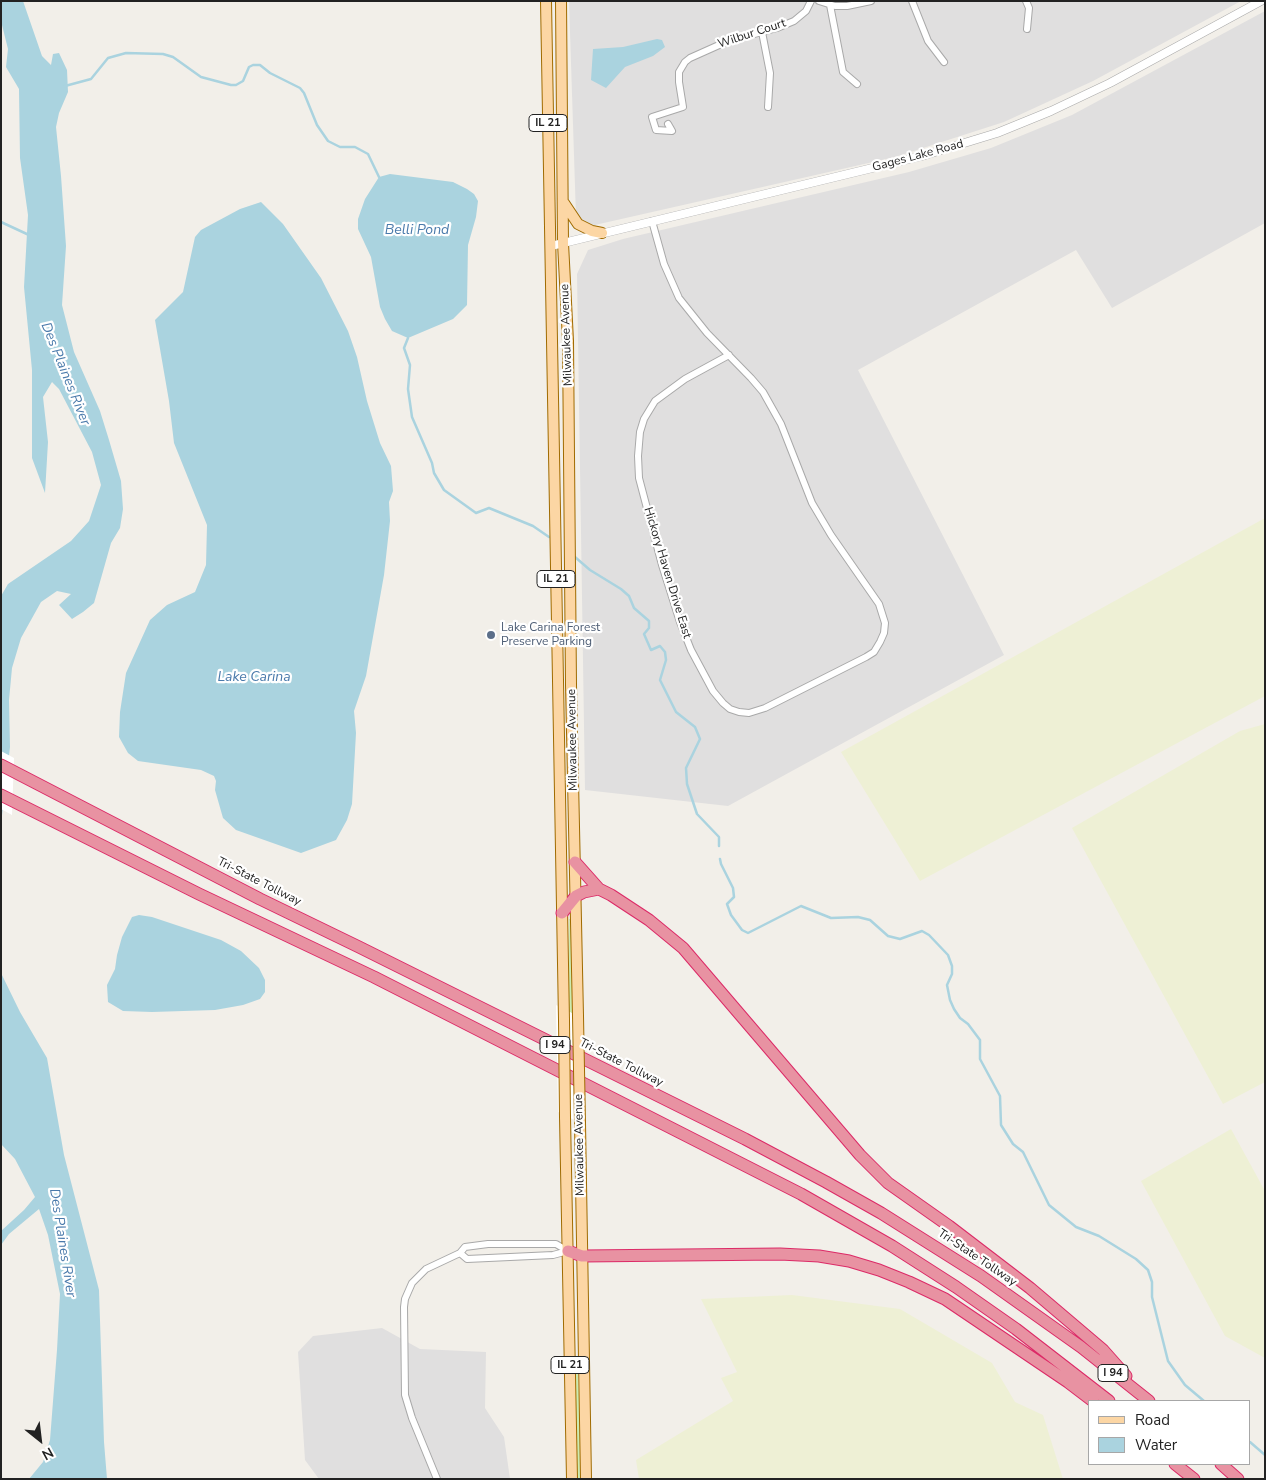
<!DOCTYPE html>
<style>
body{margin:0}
#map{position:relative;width:1266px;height:1480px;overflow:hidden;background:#f2efe9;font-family:"Nunito Sans",sans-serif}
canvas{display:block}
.frame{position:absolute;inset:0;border:2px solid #222;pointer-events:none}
.legend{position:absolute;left:1088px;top:1400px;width:162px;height:65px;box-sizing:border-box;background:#fff;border:1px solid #a7a7a7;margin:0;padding:6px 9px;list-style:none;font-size:15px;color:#222}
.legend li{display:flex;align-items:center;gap:10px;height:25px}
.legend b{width:25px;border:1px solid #a7a7a7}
.north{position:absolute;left:15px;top:1415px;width:50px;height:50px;-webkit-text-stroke:4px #fff;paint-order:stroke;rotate:151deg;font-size:14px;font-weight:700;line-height:20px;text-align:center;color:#222}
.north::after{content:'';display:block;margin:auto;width:18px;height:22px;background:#222;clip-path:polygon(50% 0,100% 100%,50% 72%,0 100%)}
</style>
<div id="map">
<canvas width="1266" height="1480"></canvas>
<div class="frame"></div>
<ul class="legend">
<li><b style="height:6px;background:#fcd6a4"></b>Road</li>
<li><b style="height:14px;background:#aad3df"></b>Water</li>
</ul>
<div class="north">N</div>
</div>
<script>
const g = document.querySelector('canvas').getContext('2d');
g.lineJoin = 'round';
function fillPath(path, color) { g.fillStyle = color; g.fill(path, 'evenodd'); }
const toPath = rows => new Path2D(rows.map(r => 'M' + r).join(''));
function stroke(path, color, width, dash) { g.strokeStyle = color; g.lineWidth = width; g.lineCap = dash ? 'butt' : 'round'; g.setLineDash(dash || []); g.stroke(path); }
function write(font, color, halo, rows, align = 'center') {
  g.font = font + ' "Nunito Sans",sans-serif'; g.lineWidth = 4.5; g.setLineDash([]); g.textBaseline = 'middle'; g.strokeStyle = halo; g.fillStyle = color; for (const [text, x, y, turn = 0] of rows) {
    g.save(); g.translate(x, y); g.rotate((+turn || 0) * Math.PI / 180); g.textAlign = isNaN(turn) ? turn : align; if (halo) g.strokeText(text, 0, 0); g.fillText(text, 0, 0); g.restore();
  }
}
const residential = toPath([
 [569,1,1241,1,1093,81,1004,122,895,157,586,227,576,217],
 [1265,11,1265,223,1112,308,1076,250,858,370,1004,655,728,806,585,790,577,274,588,250,623,239,909,172,991,148,1072,115],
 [382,1328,420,1349,486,1352,485,1408,504,1437,510,1479,319,1479,305,1460,298,1352,313,1336]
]);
const farmland = toPath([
 [1265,518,1265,696,920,881,841,752],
 [1265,724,1265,1082,1223,1104,1072,828,1240,731],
 [1231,1129,1265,1191,1265,1358,1225,1336,1141,1181],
 [792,1295,900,1309,992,1363,1015,1402,1043,1415,1063,1479,639,1479,636,1460,733,1401,721,1378,737,1372,701,1299]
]);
const grass = toPath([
 [569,919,572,919,573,1014,569,1012],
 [575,1359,577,1359,579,1394,581,1479,577,1479]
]);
const water = toPath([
 [1,1,23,1,42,56,51,65,53,54,59,53,67,70,68,92,59,113,56,127,61,176,66,246,62,305,74,352,100,411,109,440,121,481,123,509,120,528,111,543,94,603,83,612,72,619,59,605,71,594,57,591,41,602,21,638,12,668,9,700,10,747,1,824,1,596,8,584,71,541,89,521,101,485,92,452,59,389,52,382,43,397,48,442,45,493,32,458,32,370,24,287,28,215,20,158,19,89,6,67,8,49,1,21],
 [657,39,662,40,665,47,653,56,625,67,606,88,591,80,593,49,623,47],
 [390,174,453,182,467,189,474,194,478,201,476,217,468,245,467,305,453,319,408,338,392,331,385,319,380,307,371,257,358,229,358,219,365,199,379,177],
 [261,202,283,224,321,278,348,331,357,357,367,401,380,443,391,466,393,491,389,502,390,521,384,575,366,676,354,711,356,733,352,804,347,820,336,840,301,853,236,830,223,818,215,790,216,781,214,776,201,770,138,761,128,753,119,737,120,712,126,673,150,620,167,605,195,592,206,565,207,525,174,443,169,401,155,320,183,292,195,237,201,230,240,209],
 [139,915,152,917,221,940,241,951,259,968,265,980,265,992,260,999,243,1005,215,1010,152,1012,123,1011,108,1002,107,985,115,969,117,955,122,937,132,917],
 [1,973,20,1012,47,1058,64,1155,99,1290,104,1442,107,1479,29,1479,43,1462,50,1440,57,1350,60,1294,48,1235,39,1209,9,1234,1,1245,1,1231,24,1210,35,1197,15,1159,1,1144]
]);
const pier = toPath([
 [1,751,14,758,12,815,1,809],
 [556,1005,584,1019,585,1125,558,1112]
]);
const stream = toPath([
 [65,86,91,79,108,58,126,53,163,54,173,57,201,77,231,85,236,85,243,81,249,67,253,65,260,65,270,73,300,88,304,93,317,125,328,141,340,147,355,147,368,154,379,177],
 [1,222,29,235],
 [408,338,404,348,410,365,408,389,412,417,432,463,434,473,444,490,476,513,489,508,533,526,549,537],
 [575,557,590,570,621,589,629,596,634,608,649,621,649,628,644,634,651,650,660,646,665,652,666,660,660,680,676,712,695,727,700,739,686,768,687,784,697,814,719,837,719,846],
 [720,859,721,864,733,888,734,897,727,904,731,915,742,930,748,933,801,906,831,918,858,917,870,920,888,936,900,939,922,931,929,935,948,955,952,966,952,974,947,985,950,1000,954,1009,960,1018,968,1024,980,1040,980,1059,1000,1096,1001,1125,1013,1144,1023,1152,1049,1205,1076,1227,1099,1236,1136,1259,1148,1270,1152,1282,1152,1297,1168,1361,1185,1385,1204,1401],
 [1250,1442,1265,1455]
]);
const minor = toPath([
 [819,1,835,6,847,6,871,1],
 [912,1,928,41,944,62],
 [1026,1,1029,8,1027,29],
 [830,5,843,72,857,84],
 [762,32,770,73,768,107],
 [668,124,672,131,656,130,652,117,683,107,679,82,679,72,685,62,690,58,728,41,777,28,794,21,806,11,811,1],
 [652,221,664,264,679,298,707,333,751,378,763,392,781,424,812,503,831,535,879,604,885,623,884,633,880,642,874,652,866,657,765,708,749,713,739,712,730,709,723,703,713,691,691,650,680,622,662,565,639,478,638,456,640,432,644,419,655,401,685,379,729,355],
 [460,1253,467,1259,553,1255,568,1251],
 [437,1479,412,1418,405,1395,404,1307,405,1299,412,1283,426,1269,460,1253,465,1247,488,1244,556,1244,568,1251]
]);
const tertiary = toPath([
 [551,246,922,156,997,133,1051,111,1110,83,1261,1]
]);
const primary = toPath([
 [546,1,564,1020],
 [561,1,563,243,568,341,571,685,578,1016],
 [564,203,578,224,592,231,602,233],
 [565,1117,572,1479],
 [580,1123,586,1479]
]);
const motorway = toPath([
 [1,765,260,899,359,947,745,1139,826,1182,881,1213,981,1276,1081,1347,1149,1401],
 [1,795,199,894,374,977,801,1194,892,1246,956,1287,1016,1329,1109,1401],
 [575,862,599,889,611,895,649,920,683,948,860,1155,888,1183,949,1226,1030,1288,1103,1350,1126,1376],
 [562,913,576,896,584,892,599,889],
 [568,1251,582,1256,780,1254,819,1256,849,1261,879,1270,909,1282,945,1299,1068,1382,1093,1401],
 [1175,1464,1194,1479],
 [1221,1464,1238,1479]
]);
const primaryBridge = toPath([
 [578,1016,580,1123],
 [564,1020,565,1117]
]);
const markers = [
 [491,635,5,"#5c6f8a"]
];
const shields = [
 [548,123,38],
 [556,579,38],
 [555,1045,30],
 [570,1365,38],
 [1113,1373,30]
];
const shieldNames = [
 ["IL 21",548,123],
 ["IL 21",556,579],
 ["I 94",555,1045],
 ["IL 21",570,1365],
 ["I 94",1113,1373]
];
const streetNames = [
 ["Wilbur Court",752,34,-18],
 ["Gages Lake Road",918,156,-15],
 ["Milwaukee Avenue",567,335,-92],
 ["Hickory Haven Drive East",667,573,73],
 ["Milwaukee Avenue",573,740,-91],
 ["Tri-State Tollway",259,882,27],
 ["Tri-State Tollway",621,1063,27],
 ["Milwaukee Avenue",580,1145,-91],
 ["Tri-State Tollway",977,1258,34]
];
const serviceNames = [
 ["Lake Carina Forest",501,628],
 ["Preserve Parking",501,642]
];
const waterNames = [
 ["Belli Pond",417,231],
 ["Des Plaines River",65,374,68],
 ["Lake Carina",254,678],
 ["Des Plaines River",62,1243,81]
];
fillPath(residential, '#e0dfdf');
fillPath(farmland, '#eef0d5');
fillPath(grass, '#cdebb0');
fillPath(water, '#aad3df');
fillPath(pier, '#fff');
stroke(stream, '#aad3df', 2.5);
stroke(minor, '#a9a9a9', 8);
stroke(tertiary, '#a9a9a9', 9);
stroke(primary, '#a06b00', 12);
stroke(motorway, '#dc2a67', 13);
stroke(minor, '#fff', 6);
stroke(tertiary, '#fff', 8);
stroke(primary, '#fcd6a4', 10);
stroke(motorway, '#e892a2', 11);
stroke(primaryBridge, '#a06b00', 12, []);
stroke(primaryBridge, '#fcd6a4', 10);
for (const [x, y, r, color] of markers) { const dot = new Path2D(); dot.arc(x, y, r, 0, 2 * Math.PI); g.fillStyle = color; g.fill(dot); stroke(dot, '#fff', 2); }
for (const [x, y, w] of shields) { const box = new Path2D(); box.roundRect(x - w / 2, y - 8.5, w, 17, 4); g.fillStyle = '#fff'; g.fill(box); stroke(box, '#222', 1); }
write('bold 11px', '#222', null, shieldNames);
write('12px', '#222', '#fff', streetNames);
write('12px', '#4e5e75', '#fff', serviceNames, 'left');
write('italic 14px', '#4a7aab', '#fff', waterNames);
</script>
